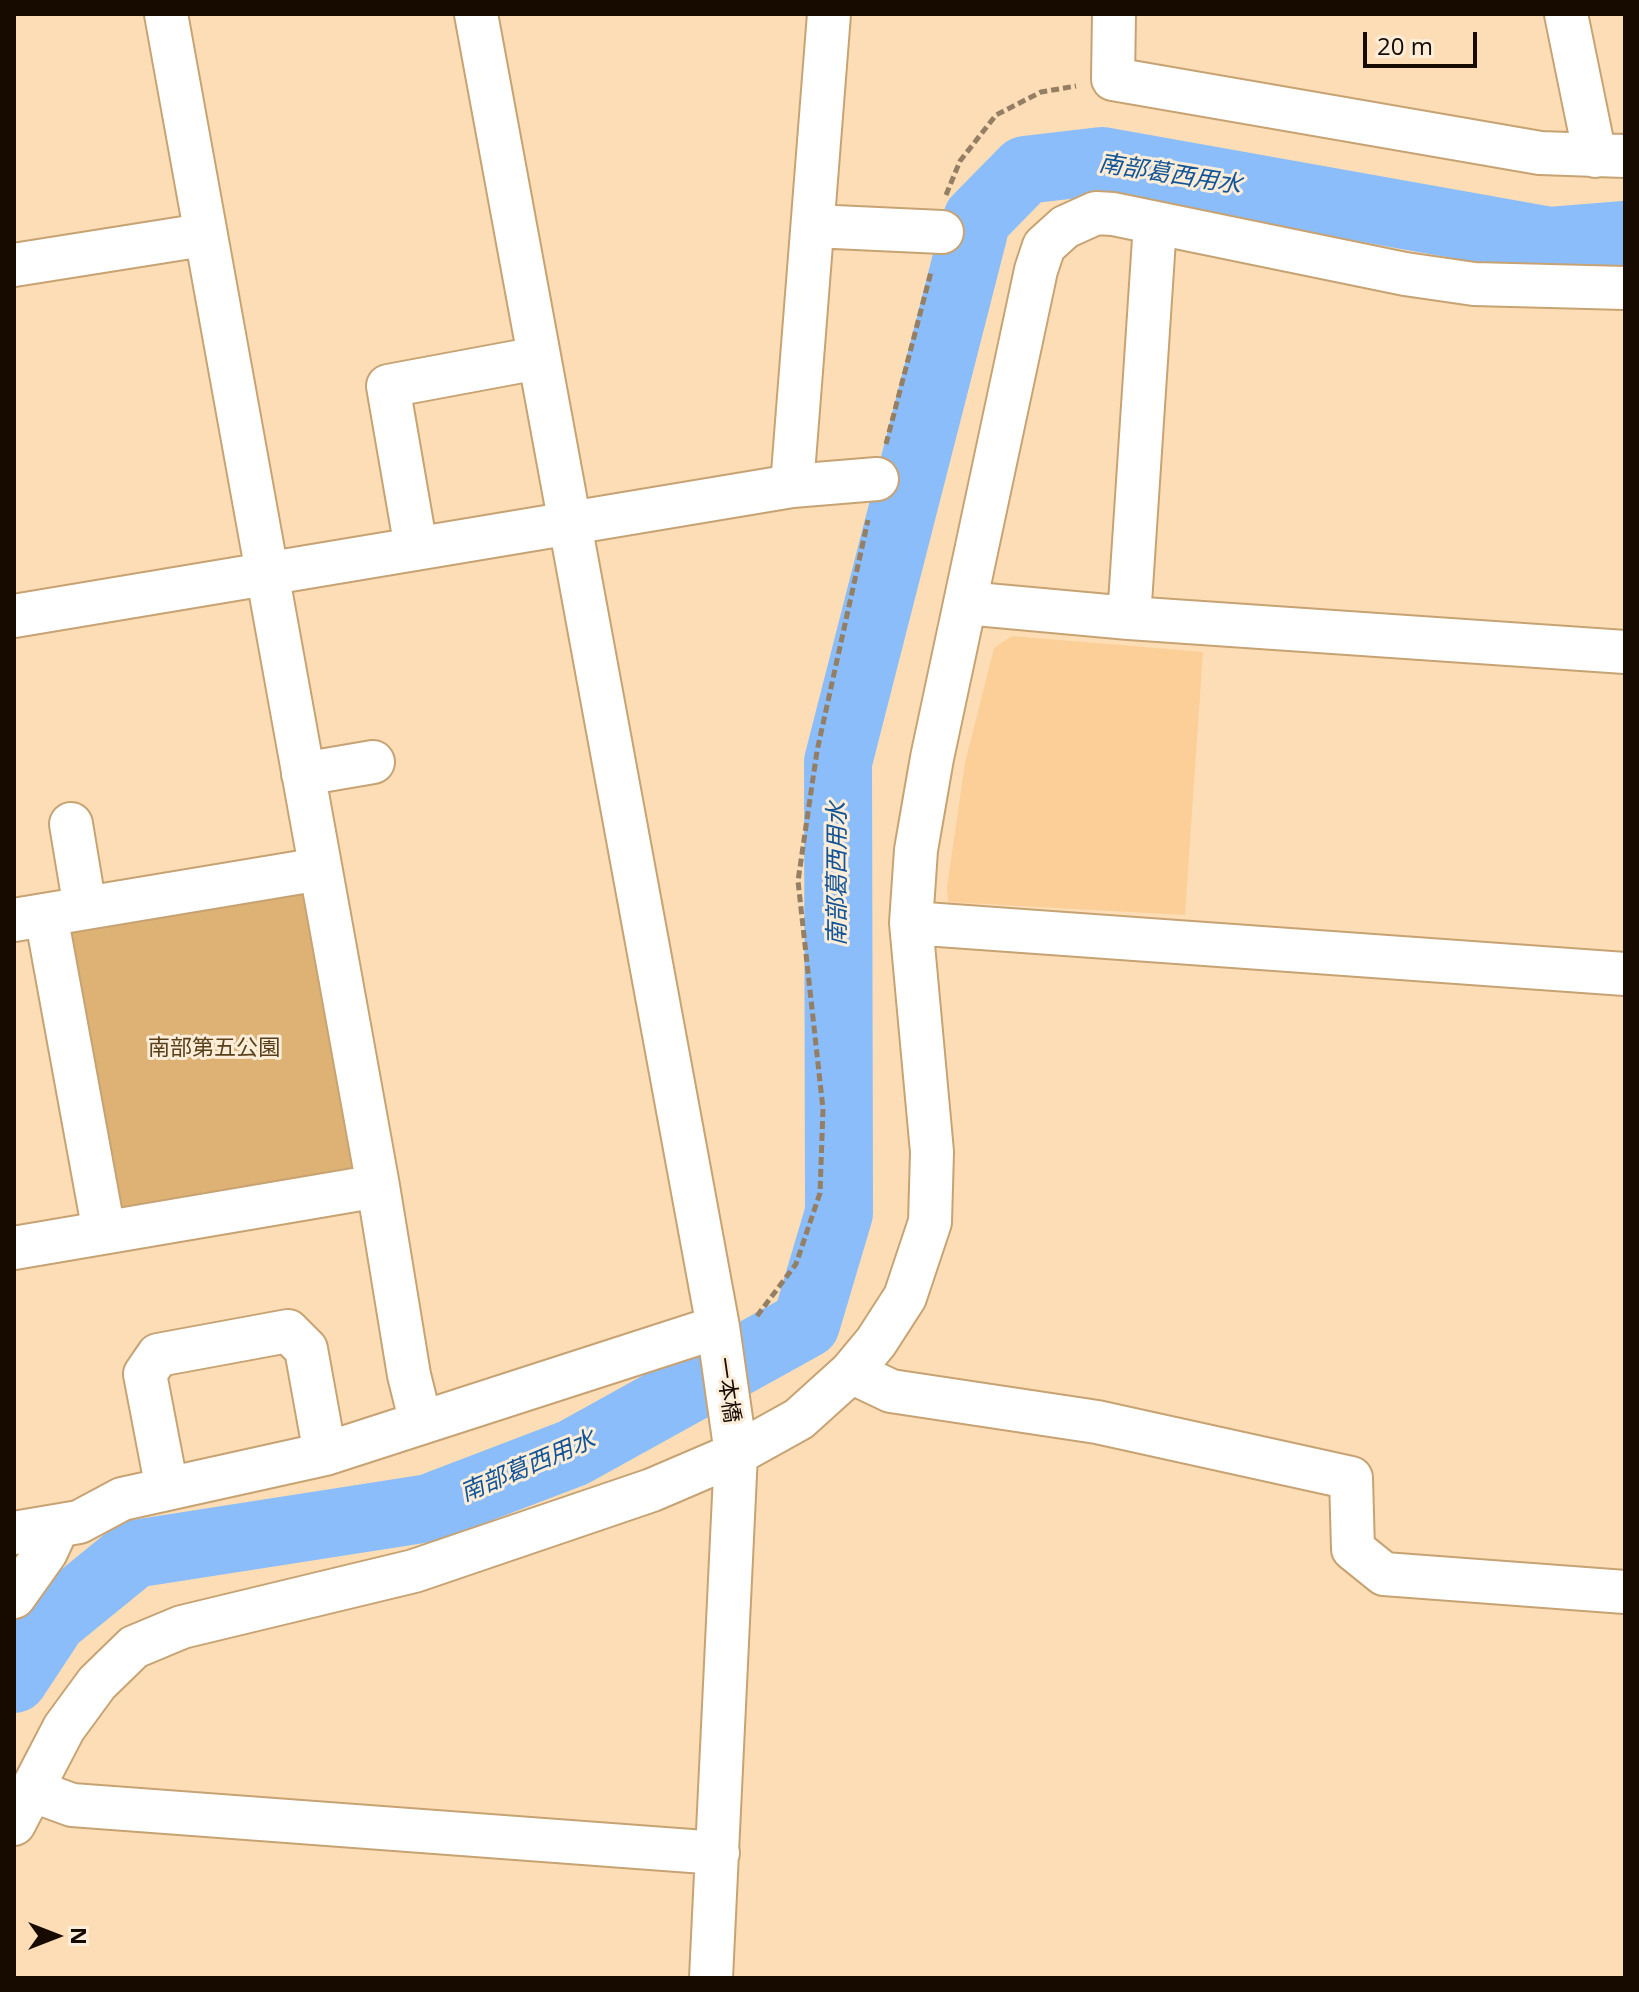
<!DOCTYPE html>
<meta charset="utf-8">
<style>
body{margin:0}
#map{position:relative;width:1639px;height:1992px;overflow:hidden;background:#fcddb6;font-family:"Open Sans",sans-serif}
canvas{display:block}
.frame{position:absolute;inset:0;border:16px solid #170b00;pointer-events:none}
.north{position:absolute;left:16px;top:1896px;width:80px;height:80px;-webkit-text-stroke:6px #fcedd9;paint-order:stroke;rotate:90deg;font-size:22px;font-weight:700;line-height:32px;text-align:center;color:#170b00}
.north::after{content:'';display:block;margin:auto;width:28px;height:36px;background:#170b00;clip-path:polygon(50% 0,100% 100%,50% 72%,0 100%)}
.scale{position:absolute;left:1363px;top:32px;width:114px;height:36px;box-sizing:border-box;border:4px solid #170b00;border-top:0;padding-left:10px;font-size:24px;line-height:28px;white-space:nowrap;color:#170b00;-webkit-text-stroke:6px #fcedd9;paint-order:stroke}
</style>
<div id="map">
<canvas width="1639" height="1992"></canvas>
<div class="frame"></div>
<div class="north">N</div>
<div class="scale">20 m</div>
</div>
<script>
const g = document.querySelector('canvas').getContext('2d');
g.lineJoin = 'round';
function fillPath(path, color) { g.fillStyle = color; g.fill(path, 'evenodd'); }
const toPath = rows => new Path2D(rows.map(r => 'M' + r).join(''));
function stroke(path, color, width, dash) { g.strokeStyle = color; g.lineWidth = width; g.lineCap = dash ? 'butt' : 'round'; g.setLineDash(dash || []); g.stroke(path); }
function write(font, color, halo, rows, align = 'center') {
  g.font = font + ' "Open Sans","Noto Sans JP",sans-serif'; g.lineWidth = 6; g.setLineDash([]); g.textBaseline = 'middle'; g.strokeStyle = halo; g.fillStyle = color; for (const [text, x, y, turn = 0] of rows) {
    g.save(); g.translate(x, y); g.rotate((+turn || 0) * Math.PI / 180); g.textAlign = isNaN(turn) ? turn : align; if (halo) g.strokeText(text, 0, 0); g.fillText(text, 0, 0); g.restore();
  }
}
const built = toPath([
 [1012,636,1203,652,1185,915,948,902,947,887,965,763,994,648]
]);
const green = toPath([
 [310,880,365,1176,118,1217,63,923]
]);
const river = toPath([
 [14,1679,53,1620,134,1554,429,1508,573,1453,806,1324,839,1213,838,762,977,219,1025,170,1102,161,1550,241,1625,235]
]);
const path = toPath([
 [946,195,960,161,996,115,1041,92,1076,86],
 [886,444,931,272],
 [757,1316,796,1264,820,1193,823,1109,798,881,817,751,868,520]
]);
const minor = toPath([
 [166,14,378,1186,409,1375,421,1423],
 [476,14,718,1327,736,1454,711,1978],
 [1114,14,1113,79,1540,153,1625,156],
 [1566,14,1595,156],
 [813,226,942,232],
 [14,265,203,235],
 [792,486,877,479],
 [416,548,388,386,538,358],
 [965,603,1129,618,1625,652],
 [14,616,792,486,829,14],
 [1129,618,1155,224],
 [303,774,373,762],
 [71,824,85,908],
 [46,915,104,1232],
 [14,920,320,869],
 [911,923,1625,974],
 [14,1248,378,1186],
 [851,1372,891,1391,1097,1422,1351,1478,1353,1549,1384,1574,1625,1592],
 [167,1489,145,1374,158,1355,288,1331,306,1349,325,1454],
 [14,1533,79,1522,122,1499,325,1454,718,1327],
 [14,1597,46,1552,58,1526],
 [31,1790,72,1805,718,1853],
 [14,1824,64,1728,97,1683,134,1647,182,1627,414,1571,652,1490,736,1454,799,1419,851,1372,876,1342,905,1297,930,1222,932,1152,911,923,916,850,932,758,1036,270,1044,246,1065,227,1096,213,1113,214,1405,274,1474,284,1625,288]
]);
const parkNames = [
 ["南部第五公園",214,1049]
];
const streetNames = [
 ["一本橋",727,1390,82]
];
const waterNames = [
 ["南部葛西用水",1170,175,9],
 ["南部葛西用水",838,874,-90],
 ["南部葛西用水",528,1467,-23]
];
fillPath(built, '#fbcf97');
fillPath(green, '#deb175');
stroke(river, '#8abdfa', 68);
stroke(minor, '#c7a373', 46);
stroke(path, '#947e64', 5, [8, 4]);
stroke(minor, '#fff', 42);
write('22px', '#593f1a', '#fcedd9', parkNames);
write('22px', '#170b00', '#fcedd9', streetNames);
write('italic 24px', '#115497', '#fcedd9', waterNames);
</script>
